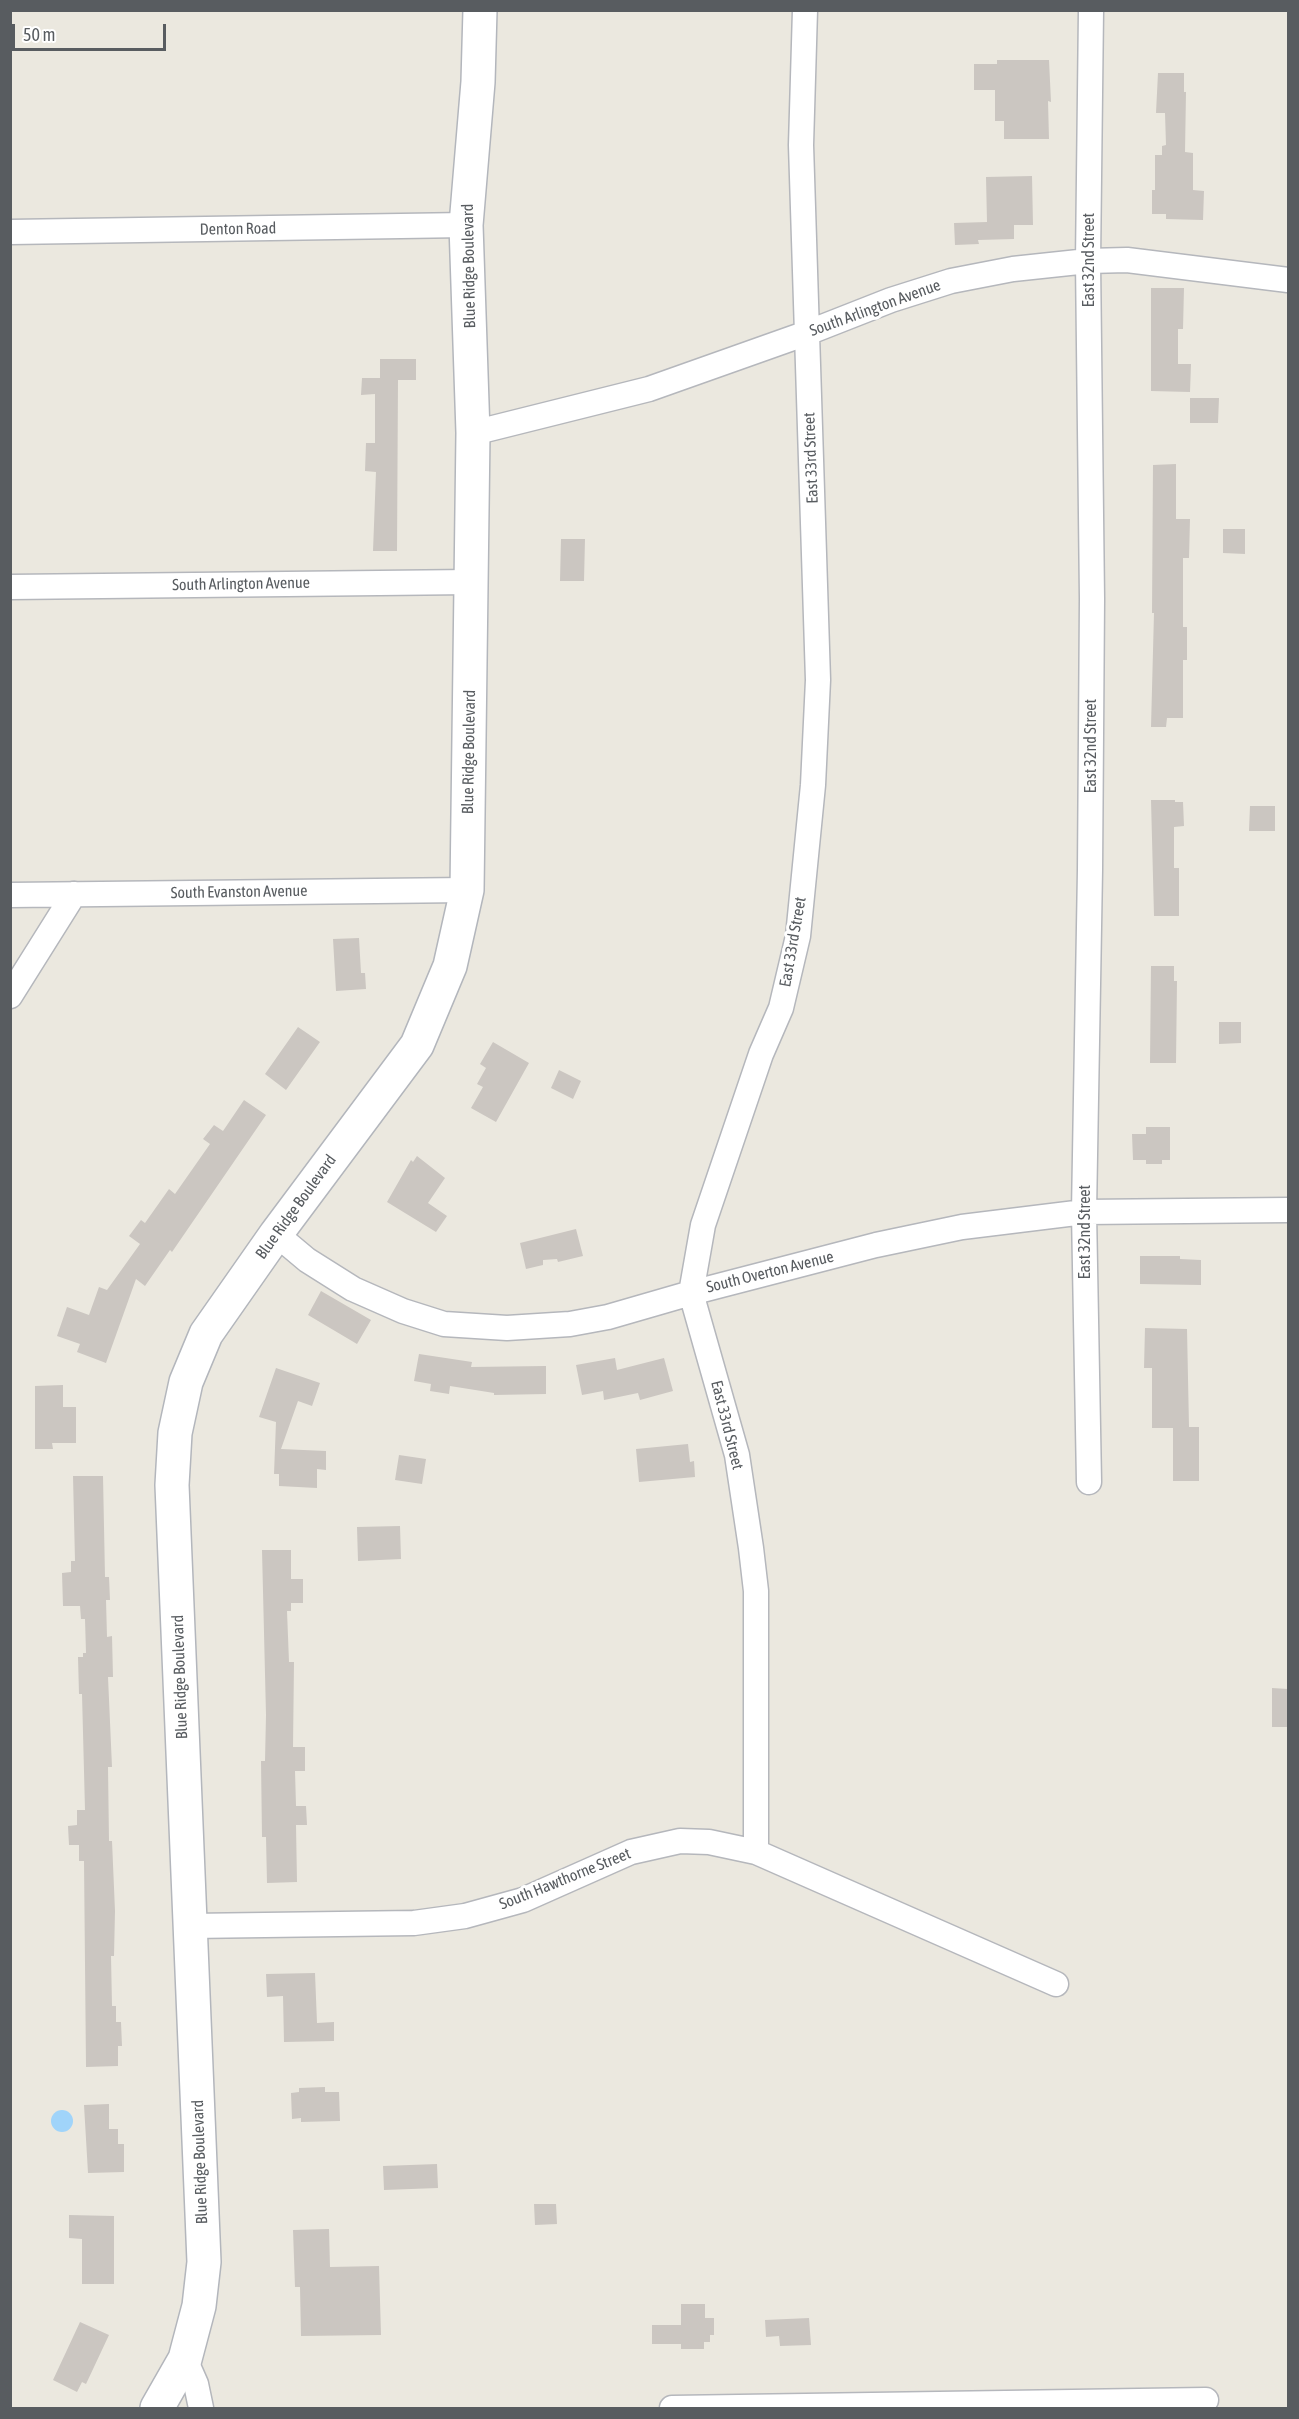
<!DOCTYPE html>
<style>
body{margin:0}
#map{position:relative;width:1299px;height:2419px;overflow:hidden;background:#ebe8df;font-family:"Asap Condensed",sans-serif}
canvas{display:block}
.frame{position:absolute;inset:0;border:12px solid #585c60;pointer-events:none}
.scale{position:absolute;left:12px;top:24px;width:154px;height:27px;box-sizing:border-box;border:3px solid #585c60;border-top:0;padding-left:8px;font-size:18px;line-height:21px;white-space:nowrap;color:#585c60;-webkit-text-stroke:4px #fff;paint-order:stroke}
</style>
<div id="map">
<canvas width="1299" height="2419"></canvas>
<div class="frame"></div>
<div class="scale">50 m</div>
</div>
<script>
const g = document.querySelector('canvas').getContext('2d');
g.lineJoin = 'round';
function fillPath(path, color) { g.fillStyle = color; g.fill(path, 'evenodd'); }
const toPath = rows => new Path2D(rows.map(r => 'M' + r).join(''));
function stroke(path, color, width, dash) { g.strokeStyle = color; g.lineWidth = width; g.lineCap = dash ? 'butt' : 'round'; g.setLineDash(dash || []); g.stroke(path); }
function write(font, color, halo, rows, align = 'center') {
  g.font = font + ' "Asap Condensed",sans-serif'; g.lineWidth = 6; g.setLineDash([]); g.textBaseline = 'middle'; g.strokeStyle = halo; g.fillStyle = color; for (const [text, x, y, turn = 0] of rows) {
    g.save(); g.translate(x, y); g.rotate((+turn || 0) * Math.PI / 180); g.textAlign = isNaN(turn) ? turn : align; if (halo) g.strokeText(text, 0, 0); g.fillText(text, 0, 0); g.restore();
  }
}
const water = toPath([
 '51 2121a11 11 0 1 1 22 0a11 11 0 1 1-22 0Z'
]);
const building = toPath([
 [997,60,1049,60,1051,102,1048,101,1049,139,1004,139,1004,121,995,121,995,90,974,90,974,64,997,64],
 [1158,73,1184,73,1184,92,1186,92,1185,152,1193,153,1193,190,1204,191,1203,220,1166,219,1166,214,1152,214,1152,190,1155,190,1155,155,1162,155,1162,146,1166,145,1165,113,1156,113],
 [1032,176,1033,225,1014,225,1014,239,978,240,979,244,955,245,954,223,987,222,986,177],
 [1151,288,1184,288,1183,329,1178,329,1178,364,1191,364,1190,392,1151,391],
 [380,359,416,359,416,380,398,380,397,551,373,551,376,472,365,471,366,443,375,443,375,394,361,395,362,378,380,378],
 [1190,398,1219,398,1218,423,1190,423],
 [1176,464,1176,519,1190,519,1189,558,1183,558,1183,627,1187,627,1187,660,1183,660,1183,718,1167,718,1166,727,1151,727,1154,613,1152,613,1153,465],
 [1223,529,1245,529,1245,554,1223,553],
 [561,539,585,539,584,581,560,581],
 [1151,800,1175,800,1175,802,1183,802,1184,826,1174,827,1174,868,1179,868,1179,916,1154,916],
 [1250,806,1275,806,1275,831,1249,831],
 [359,938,361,973,365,973,366,989,336,991,333,939],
 [1151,966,1174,966,1174,981,1177,981,1176,1063,1150,1063],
 [1219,1022,1241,1022,1241,1043,1219,1044],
 [298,1027,320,1042,286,1090,265,1074],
 [493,1042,529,1063,496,1122,471,1108,483,1087,477,1084,486,1068,480,1064],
 [559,1070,581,1081,573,1099,551,1088],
 [244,1100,266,1115,172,1252,170,1250,145,1286,136,1279,106,1363,77,1352,80,1344,57,1336,67,1307,89,1315,99,1287,107,1290,140,1244,129,1236,141,1220,145,1223,169,1189,175,1194,210,1144,203,1139,214,1125,223,1131],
 [1146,1127,1170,1127,1170,1160,1162,1160,1162,1164,1146,1164,1146,1160,1133,1160,1132,1134,1146,1134],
 [417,1156,445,1178,428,1203,447,1216,436,1232,387,1202,411,1160,413,1162],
 [576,1229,583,1256,558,1262,557,1259,543,1260,543,1265,526,1269,520,1243],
 [1140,1256,1180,1256,1180,1259,1201,1260,1201,1285,1140,1284],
 [321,1291,371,1320,357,1344,308,1315],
 [1145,1328,1187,1329,1189,1427,1199,1427,1199,1481,1173,1481,1173,1428,1152,1428,1152,1368,1144,1368],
 [419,1354,472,1362,471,1367,546,1366,546,1394,494,1395,494,1393,450,1386,449,1394,430,1391,431,1384,414,1381],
 [615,1358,617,1370,664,1358,673,1391,640,1400,638,1393,604,1400,603,1391,582,1395,576,1365],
 [276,1368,320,1383,312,1406,298,1401,281,1449,326,1451,326,1470,317,1469,317,1488,279,1486,279,1474,274,1474,276,1422,259,1417],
 [63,1385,63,1407,76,1407,76,1443,52,1443,53,1449,35,1449,35,1386],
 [688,1444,690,1462,694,1461,695,1477,639,1482,636,1449],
 [399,1455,426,1459,422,1484,395,1480],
 [73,1476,103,1476,105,1577,109,1577,110,1600,106,1600,107,1637,112,1636,113,1677,108,1677,112,1767,108,1767,109,1841,112,1841,115,1911,114,1956,111,1956,112,2006,116,2006,116,2022,121,2022,122,2046,118,2046,118,2066,86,2067,84,1861,79,1861,79,1845,69,1845,68,1826,77,1825,77,1810,85,1810,82,1694,79,1694,78,1657,83,1657,83,1653,86,1653,85,1619,81,1619,80,1606,63,1606,62,1573,71,1572,71,1561,75,1561],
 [400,1526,401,1559,358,1561,357,1527],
 [262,1550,291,1550,291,1579,303,1579,303,1603,291,1603,291,1611,287,1611,289,1662,294,1662,293,1747,305,1747,305,1771,295,1771,296,1806,306,1806,307,1825,296,1825,297,1882,267,1883,266,1837,262,1837,261,1761,265,1761,266,1715],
 [1272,1688,1288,1689,1288,1727,1272,1727],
 [315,1973,317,2023,334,2022,334,2041,284,2042,283,1996,267,1997,266,1974],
 [325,2087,325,2092,339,2092,340,2121,301,2122,301,2118,292,2119,291,2093,299,2092,299,2088],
 [109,2104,109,2129,118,2129,118,2144,124,2144,124,2172,88,2173,84,2105],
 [437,2164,438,2188,384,2190,383,2166],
 [534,2204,556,2204,557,2224,535,2225],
 [69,2215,114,2216,114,2284,82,2284,82,2239,69,2238],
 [329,2229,330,2267,379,2266,381,2335,301,2336,300,2287,295,2287,293,2230],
 [681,2304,705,2304,705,2318,714,2318,714,2335,710,2335,710,2342,704,2342,704,2349,681,2349,681,2344,652,2344,652,2325,681,2325],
 [809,2318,811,2345,780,2346,779,2336,766,2337,765,2320],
 [80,2322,109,2335,86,2384,82,2382,77,2392,53,2380]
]);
const street = toPath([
 [10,232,466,225],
 [473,433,649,389,807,333,891,300,951,281,1013,269,1088,261,1127,260,1288,280],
 [10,587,471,582],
 [10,895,467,890],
 [10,996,74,894],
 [276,1234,307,1260,353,1289,403,1311,444,1324,507,1328,570,1324,608,1317,691,1293,876,1245,962,1227,1084,1212,1288,1210],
 [1089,1482,1084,1212,1090,870,1092,599,1088,261,1091,10],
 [756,1852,756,1591,751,1548,737,1455,691,1293,703,1225,761,1054,781,1008,798,936,813,785,818,680,801,145,805,10],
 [190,1926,414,1923,465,1916,523,1900,631,1852,680,1841,709,1842,756,1852,1056,1984],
 [185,2359,196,2384,201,2408],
 [672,2408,1206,2400]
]);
const secondary = toPath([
 [157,2408,185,2359,199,2306,204,2262,172,1485,175,1433,186,1382,206,1334,276,1234,417,1045,450,966,467,890,473,433,466,225,478,82,480,10]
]);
const streetNames = [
 ["Denton Road",238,229,-1],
 ["East 32nd Street",1089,260,-90],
 ["Blue Ridge Boulevard",469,266,-91],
 ["South Arlington Avenue",875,308,-20],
 ["East 33rd Street",811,458,-92],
 ["South Arlington Avenue",241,584,-1],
 ["East 32nd Street",1091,746,-90],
 ["Blue Ridge Boulevard",469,752,-89],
 ["South Evanston Avenue",239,892,-1],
 ["East 33rd Street",793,942,-80],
 ["Blue Ridge Boulevard",296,1207,-54],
 ["East 32nd Street",1085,1232,-90],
 ["South Overton Avenue",770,1272,-14],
 ["East 33rd Street",727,1425,76],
 ["Blue Ridge Boulevard",180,1677,-92],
 ["South Hawthorne Street",565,1879,-22],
 ["Blue Ridge Boulevard",200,2162,-92]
];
fillPath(water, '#a0d4fa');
fillPath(building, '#cbc6c1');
stroke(street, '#b5b7bc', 27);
stroke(secondary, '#b3b6bc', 36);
stroke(street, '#fff', 24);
stroke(secondary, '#fff', 33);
write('16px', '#585c60', '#fff', streetNames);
</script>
